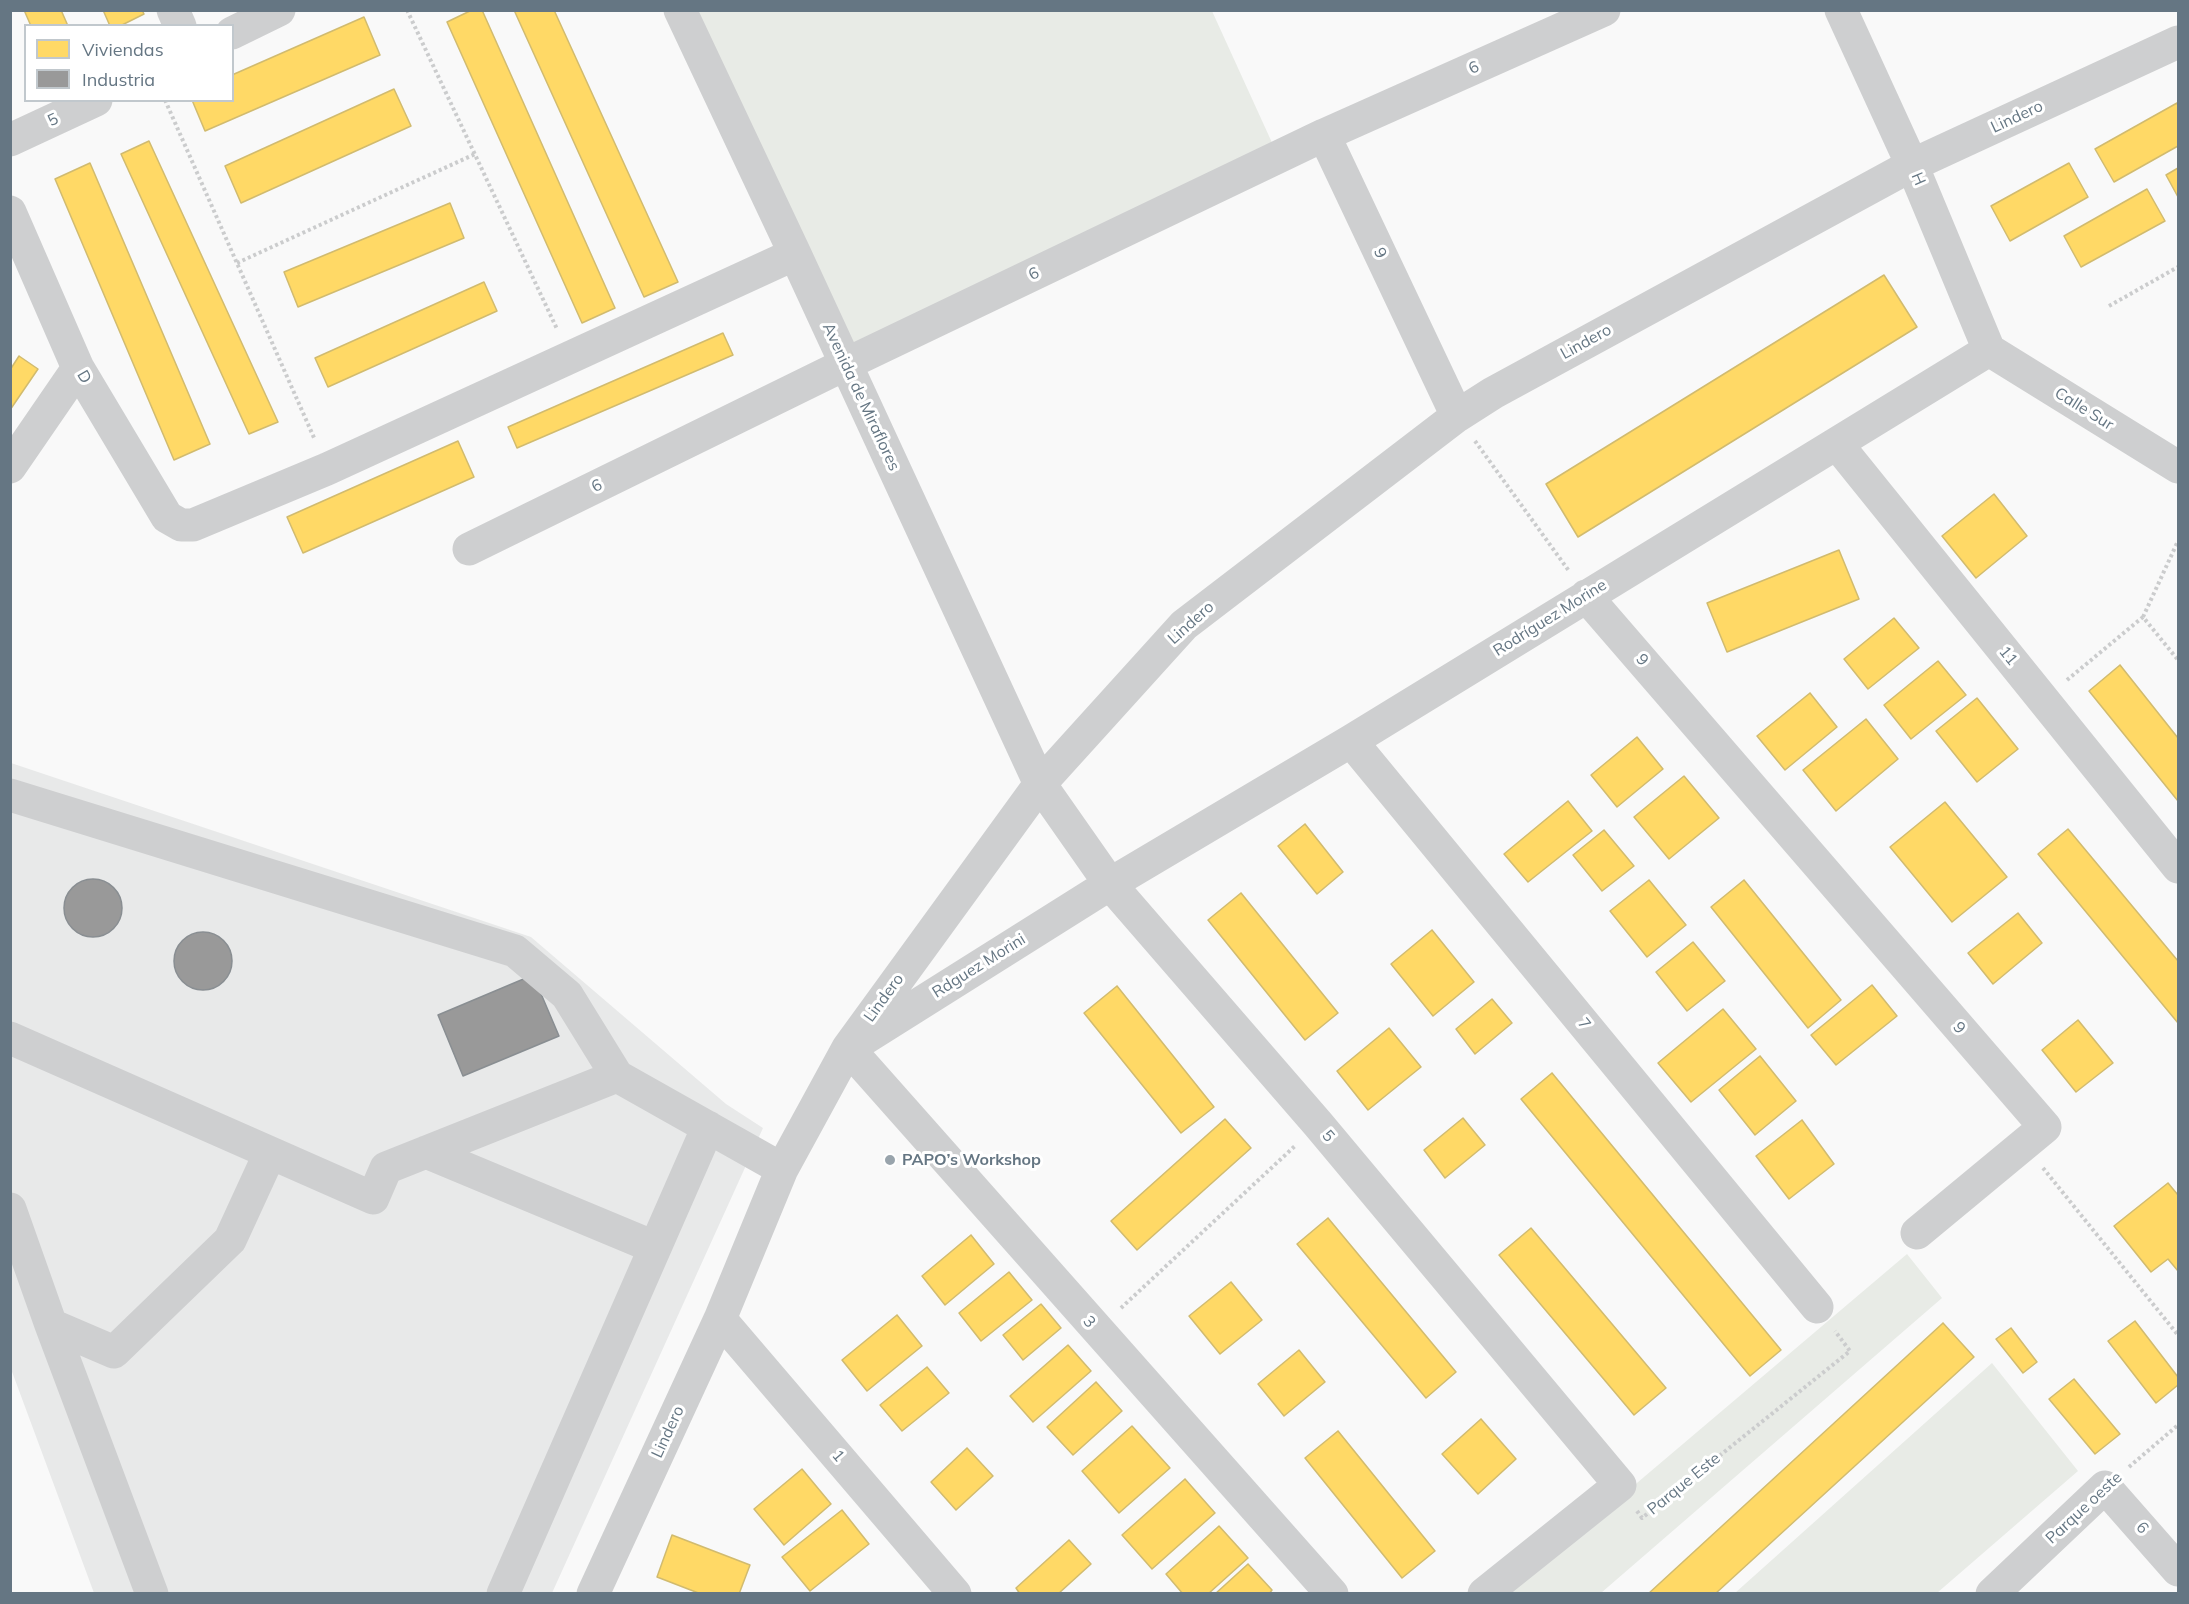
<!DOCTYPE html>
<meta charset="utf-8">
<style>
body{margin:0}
#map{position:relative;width:2189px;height:1604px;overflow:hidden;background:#f9f9f9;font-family:Mulish,sans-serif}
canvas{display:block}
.frame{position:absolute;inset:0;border:12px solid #657683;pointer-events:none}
.legend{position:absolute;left:24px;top:24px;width:210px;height:78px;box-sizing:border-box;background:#fff;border:2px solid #c1c8cd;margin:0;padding:8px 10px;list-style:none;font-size:18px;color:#657683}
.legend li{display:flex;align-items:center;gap:12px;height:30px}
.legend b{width:30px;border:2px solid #c1c8cd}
</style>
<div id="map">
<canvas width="2189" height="1604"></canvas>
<div class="frame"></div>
<ul class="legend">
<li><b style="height:16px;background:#ffd966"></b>Viviendas</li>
<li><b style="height:16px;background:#999"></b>Industria</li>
</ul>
</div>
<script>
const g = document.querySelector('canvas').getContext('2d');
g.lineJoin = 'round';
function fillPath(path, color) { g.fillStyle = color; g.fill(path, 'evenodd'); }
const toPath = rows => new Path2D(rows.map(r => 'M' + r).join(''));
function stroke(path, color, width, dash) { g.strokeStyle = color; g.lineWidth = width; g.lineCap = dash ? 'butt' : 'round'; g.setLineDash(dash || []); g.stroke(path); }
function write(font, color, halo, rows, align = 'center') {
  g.font = font + ' Mulish,sans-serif'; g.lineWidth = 6; g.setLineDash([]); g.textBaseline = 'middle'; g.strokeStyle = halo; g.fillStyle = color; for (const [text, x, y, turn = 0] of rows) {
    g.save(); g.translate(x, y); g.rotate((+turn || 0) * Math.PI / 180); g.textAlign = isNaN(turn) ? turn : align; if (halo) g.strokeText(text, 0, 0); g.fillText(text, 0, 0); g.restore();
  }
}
const built = toPath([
 [11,763,531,937,726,1104,763,1128,552,1593,94,1593,11,1369]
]);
const green = toPath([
 [680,11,1212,11,1279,158,846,364],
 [1907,1254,1942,1298,1601,1593,1506,1594],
 [1992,1363,2078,1471,1937,1593,1735,1593]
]);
const homes = toPath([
 [24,10,61,10,68,26,31,26,24,10],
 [103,10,142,10,144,14,120,26,110,26,103,10],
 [472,10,482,10,615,308,582,323,447,22,472,10],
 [514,10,554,10,678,282,644,297,514,10],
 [364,17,380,55,205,131,192,100,232,100,232,75,364,17],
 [394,89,411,126,241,203,225,166,394,89],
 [2177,103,2178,106,2178,146,2114,182,2095,149,2177,103],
 [149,141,278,422,249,434,121,154,149,141],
 [90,163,210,444,174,460,55,179,90,163],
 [2069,163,2088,197,2010,241,1991,206,2069,163],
 [2178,168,2178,197,2166,175,2178,168],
 [2147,189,2165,221,2081,267,2064,236,2147,189],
 [450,203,464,238,298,307,284,272,450,203],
 [1884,275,1917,327,1578,537,1546,484,1884,275],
 [484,282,497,311,328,387,315,358,484,282],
 [723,333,733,355,517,448,508,427,723,333],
 [19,356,38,369,10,410,10,370,19,356],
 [458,441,474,477,303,553,287,517,458,441],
 [1994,494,2027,536,1976,578,1942,536,1994,494],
 [1839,550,1859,599,1727,652,1707,603,1839,550],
 [1894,618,1919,648,1868,689,1844,659,1894,618],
 [1938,661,1966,695,1911,739,1884,705,1938,661],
 [2120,665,2178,738,2178,801,2089,691,2120,665],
 [1810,693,1837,727,1785,770,1757,736,1810,693],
 [1977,698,2018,749,1977,782,1936,731,1977,698],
 [1866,719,1898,759,1836,811,1803,770,1866,719],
 [1637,737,1663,769,1617,807,1591,775,1637,737],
 [1684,776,1719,818,1669,859,1634,817,1684,776],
 [1568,801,1592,831,1528,882,1504,854,1568,801],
 [1945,802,2007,877,1952,922,1890,847,1945,802],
 [1305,824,1343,872,1317,894,1278,846,1305,824],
 [2068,829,2178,961,2178,1023,2038,854,2068,829],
 [1604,830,1634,866,1602,891,1573,855,1604,830],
 [1649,880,1686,925,1647,957,1610,911,1649,880],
 [1744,880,1841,1000,1808,1028,1711,907,1744,880],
 [1241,893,1338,1013,1305,1040,1208,920,1241,893],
 [2018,913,2042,943,1993,984,1968,953,2018,913],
 [1432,930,1474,982,1433,1016,1391,964,1432,930],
 [1693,942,1725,981,1687,1011,1656,972,1693,942],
 [1872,985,1897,1016,1836,1065,1811,1035,1872,985],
 [1117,986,1214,1107,1181,1133,1084,1013,1117,986],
 [1492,999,1512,1023,1475,1054,1456,1029,1492,999],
 [1723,1009,1756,1049,1691,1102,1658,1063,1723,1009],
 [2078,1020,2113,1063,2076,1092,2042,1050,2078,1020],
 [1389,1028,1421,1067,1368,1110,1337,1071,1389,1028],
 [1760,1056,1796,1101,1755,1135,1719,1090,1760,1056],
 [1552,1073,1781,1350,1750,1376,1521,1099,1552,1073],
 [1463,1118,1485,1145,1445,1178,1424,1150,1463,1118],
 [1225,1119,1251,1148,1137,1250,1111,1221,1225,1119],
 [1802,1120,1834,1164,1789,1199,1756,1156,1802,1120],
 [2168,1183,2178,1195,2178,1271,2168,1259,2151,1272,2114,1226,2168,1183],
 [1328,1218,1456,1372,1426,1398,1297,1244,1328,1218],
 [1531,1228,1666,1388,1634,1415,1499,1255,1531,1228],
 [971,1235,994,1264,945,1305,922,1276,971,1235],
 [1009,1272,1032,1300,981,1341,959,1313,1009,1272],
 [1231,1282,1262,1320,1220,1354,1189,1316,1231,1282],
 [1041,1304,1061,1328,1023,1360,1003,1335,1041,1304],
 [897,1315,922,1346,867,1391,842,1360,897,1315],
 [2135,1321,2178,1377,2178,1385,2156,1403,2108,1341,2135,1321],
 [1943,1323,1974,1357,1715,1594,1648,1594,1943,1323],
 [2011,1328,2037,1362,2023,1373,1996,1339,2011,1328],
 [1068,1345,1091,1371,1033,1422,1010,1396,1068,1345],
 [1299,1350,1325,1382,1284,1416,1258,1384,1299,1350],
 [927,1367,949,1393,902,1431,880,1405,927,1367],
 [2074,1379,2120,1434,2095,1454,2049,1399,2074,1379],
 [1096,1382,1122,1411,1073,1455,1047,1427,1096,1382],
 [1481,1419,1516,1459,1478,1494,1442,1454,1481,1419],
 [1132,1426,1170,1468,1119,1513,1082,1471,1132,1426],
 [1338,1431,1435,1551,1402,1578,1305,1458,1338,1431],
 [967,1448,993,1476,956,1510,931,1482,967,1448],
 [802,1469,831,1504,784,1545,754,1509,802,1469],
 [1185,1479,1215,1513,1152,1569,1122,1535,1185,1479],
 [842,1510,869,1544,810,1591,782,1557,842,1510],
 [1219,1526,1248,1558,1208,1594,1183,1594,1166,1574,1219,1526],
 [672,1535,750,1565,739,1594,701,1594,657,1577,672,1535],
 [1069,1540,1091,1564,1058,1594,1020,1594,1016,1588,1069,1540],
 [1248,1564,1272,1590,1269,1594,1215,1594,1248,1564]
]);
const industry = toPath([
 '64 908a29 29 0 1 1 58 0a29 29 0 1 1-58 0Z',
 '174 961a29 29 0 1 1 58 0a29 29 0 1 1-58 0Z',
 [533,975,559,1036,463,1076,438,1015,533,975]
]);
const path = toPath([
 [407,10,557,329],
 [165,100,315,440],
 [237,263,475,154],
 [2109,306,2178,267],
 [1475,441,1569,571],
 [2143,617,2178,541],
 [2067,680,2143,617,2178,660],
 [2043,1168,2178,1335],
 [1121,1308,1296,1145],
 [2129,1467,2178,1425],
 [1637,1511,1642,1518,1850,1351,1835,1331]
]);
const minor = toPath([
 [173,10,180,26],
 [680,10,795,254,1040,784,1110,884,1318,1124,1620,1485,1484,1594],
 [1841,10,1912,165,1989,350],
 [232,33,279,10],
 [1324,135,1457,416],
 [10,140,96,100],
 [10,212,78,368,167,517,181,525,193,525,327,469,795,254],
 [1989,350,2178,467],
 [1837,444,2178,867],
 [10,467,78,368],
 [469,549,846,364,1324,135,1604,10],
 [1586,596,2045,1127,1917,1233],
 [1351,741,1817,1307],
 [10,795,515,951,567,995,617,1076],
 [10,1038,373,1198,386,1168,617,1076,782,1169],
 [862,1040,1110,884,1351,741,1989,350],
 [848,1048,1332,1594],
 [426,1152,654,1247],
 [10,1209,51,1325,114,1352,230,1240,270,1153],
 [720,1319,955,1594],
 [51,1325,152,1594],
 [503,1594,708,1127],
 [593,1594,720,1319,782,1169,848,1048,1040,784,1184,625,1457,416,1493,393,1912,165,2178,42],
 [1992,1594,2105,1487,2178,1570]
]);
const markers = [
 [890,1160,6,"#99a4ac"]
];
const streetNames = [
 ["6",1474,68,-24],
 ["Lindero",2017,117,-25],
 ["5",53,120,-25],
 ["H",1918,179,67],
 ["9",1380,253,65],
 ["6",1034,274,-26],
 ["Lindero",1586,342,-29],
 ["D",84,377,60],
 ["Avenida de Miraflores",861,397,65],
 ["Calle Sur",2084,409,32],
 ["6",597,486,-26],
 ["Rodríguez Morine",1550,618,-32],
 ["Lindero",1191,623,-42],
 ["11",2008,656,51],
 ["9",1642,660,49],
 ["Rdguez Morini",979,966,-32],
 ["Lindero",884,998,-54],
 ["7",1584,1024,51],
 ["9",1959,1028,49],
 ["5",1328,1136,50],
 ["3",1089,1322,49],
 ["Lindero",668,1432,-65],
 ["1",838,1456,49],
 ["Parque Este",1684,1484,-39],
 ["Parque oeste",2084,1508,-43],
 ["6",2142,1528,49]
];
const poiNames = [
 ["PAPO’s Workshop",902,1160]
];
fillPath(built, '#e8e9e9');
fillPath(green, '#e8ebe6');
fillPath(homes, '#ffd966');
stroke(homes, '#d1bb6f', 1.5);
fillPath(industry, '#999');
stroke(industry, '#898e92', 1.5);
stroke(path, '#cbcccd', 4, [3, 3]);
stroke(minor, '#cecfd0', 33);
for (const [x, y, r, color] of markers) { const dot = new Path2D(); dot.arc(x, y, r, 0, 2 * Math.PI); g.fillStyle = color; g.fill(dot); stroke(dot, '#fff', 2); }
write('16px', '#657683', '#fff', streetNames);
write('bold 16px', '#657683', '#fff', poiNames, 'left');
</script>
